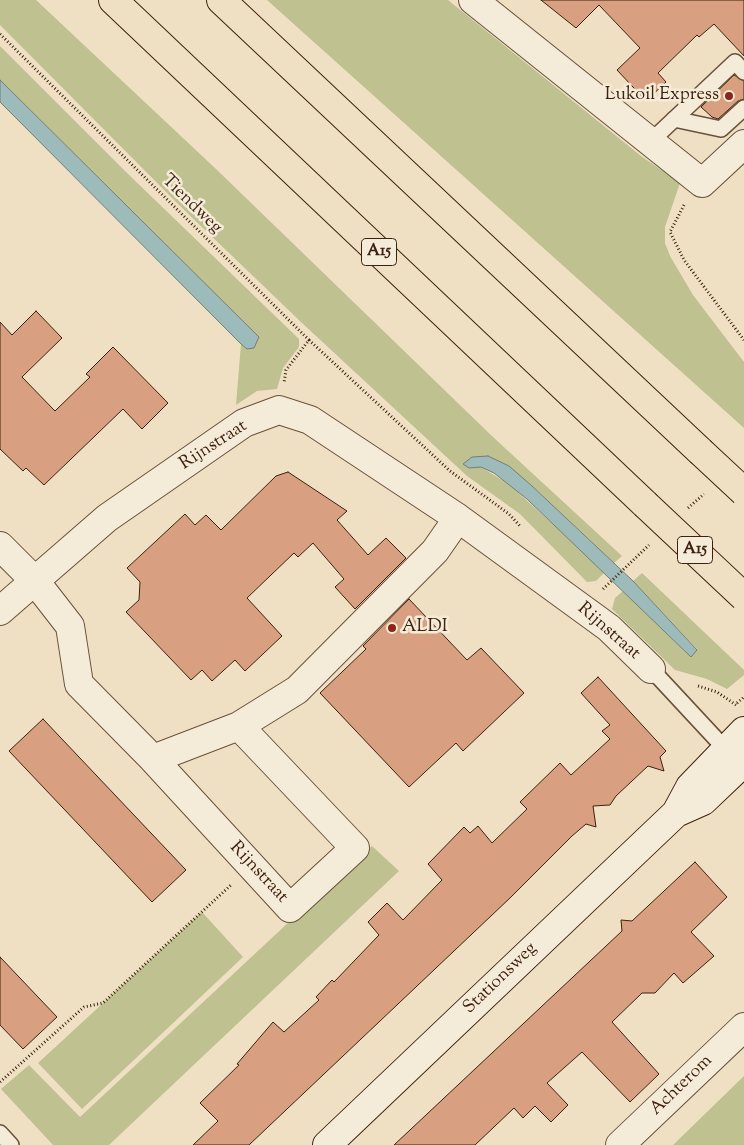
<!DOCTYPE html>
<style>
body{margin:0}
canvas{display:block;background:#efe0c4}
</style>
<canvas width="744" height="1145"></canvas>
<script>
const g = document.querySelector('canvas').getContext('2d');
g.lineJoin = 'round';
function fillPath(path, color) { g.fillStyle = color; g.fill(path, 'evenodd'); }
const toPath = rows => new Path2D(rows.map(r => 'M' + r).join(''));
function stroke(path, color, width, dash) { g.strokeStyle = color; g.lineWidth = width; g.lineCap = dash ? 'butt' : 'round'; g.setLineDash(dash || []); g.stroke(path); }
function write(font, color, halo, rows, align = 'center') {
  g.font = font + ' "Sorts Mill Goudy",serif'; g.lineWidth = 5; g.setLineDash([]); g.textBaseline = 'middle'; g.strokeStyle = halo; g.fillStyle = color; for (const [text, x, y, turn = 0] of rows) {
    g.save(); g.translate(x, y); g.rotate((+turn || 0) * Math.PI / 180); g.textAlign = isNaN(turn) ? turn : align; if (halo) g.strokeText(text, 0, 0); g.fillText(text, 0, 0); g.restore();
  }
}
const green = toPath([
 [0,0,36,0,216,169,493,437,622,556,614,563,532,486,488,456,469,468,481,467,510,485,605,572,596,581,587,582,520,514,467,476,302,323,180,206,0,25],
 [267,0,448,0,641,156,680,183,665,227,665,243,670,256,693,295,744,362,744,428],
 [0,46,125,171,299,339,299,347,283,368,277,389,257,391,236,405,241,344,247,349,258,337,0,80],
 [642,573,744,670,744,675,727,689,707,679,675,670,612,609,615,598,623,591,691,657,697,649,633,581],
 [372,846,399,871,109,1145,53,1145,1,1089,29,1065,80,1117,290,921,313,896],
 [202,912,243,957,82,1109,38,1063],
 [744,1076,744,1145,673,1145]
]);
const water = toPath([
 [0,80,259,337,254,348,247,349,241,344,0,102,0,80],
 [488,456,509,466,532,486,633,581,697,650,691,657,527,499,494,473,481,467,469,468,463,464,472,457,488,456]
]);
const building = toPath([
 [541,0,744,0,744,56,714,24,699,37,697,35,658,73,666,82,646,101,617,70,640,48,599,5,576,28,541,0],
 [734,75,744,81,744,99,738,101,718,119,712,117,701,107,734,75],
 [36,311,62,338,22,377,55,411,90,377,86,374,113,347,168,403,142,429,123,409,44,485,26,468,23,471,0,449,0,322,12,335,36,311],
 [288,472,347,511,337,520,368,555,386,538,406,558,355,609,335,587,344,579,313,543,298,557,294,553,247,598,282,636,245,671,235,660,212,681,202,670,191,680,126,612,139,600,140,582,127,568,185,514,195,525,206,515,221,530,276,476,288,472],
 [409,599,467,660,481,648,524,693,463,751,456,743,409,787,320,693,366,649,363,646,409,599],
 [598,677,666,751,660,757,664,771,648,766,616,796,610,805,593,806,596,827,586,824,572,836,510,898,249,1145,193,1145,218,1121,200,1103,239,1065,237,1064,273,1022,284,1032,319,1000,316,997,332,980,334,982,379,935,368,922,387,903,403,920,442,880,428,864,464,827,470,833,478,826,492,843,527,809,520,802,560,763,571,775,610,739,602,731,610,725,581,693,598,677],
 [43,719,186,870,152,902,9,751,43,719],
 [695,862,727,897,691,932,714,956,683,983,674,973,655,993,642,993,612,1022,659,1074,630,1102,582,1052,547,1083,568,1105,551,1122,535,1106,523,1118,514,1108,475,1145,394,1145,622,931,621,920,632,921,695,862],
 [0,957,57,1017,23,1049,0,1025,0,957]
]);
const path = toPath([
 [0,34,309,340,286,370,284,383],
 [684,205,670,232,684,260,744,340],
 [309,340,450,471,509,514,520,526],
 [688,508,704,494],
 [603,589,649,545],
 [698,686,717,692,736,705],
 [737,703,744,697],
 [0,1082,84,1007,103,1003,232,884]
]);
const lane = toPath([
 [674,119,721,129,744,108],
 [650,142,735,62,744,72],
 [651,669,730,754],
 [0,1133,11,1145]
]);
const street = toPath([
 [473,0,702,183,744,144],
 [0,546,35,581,70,626,79,684,153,759,290,908,355,848,239,726,153,759],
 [0,611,107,518,244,423,279,410,310,420,458,518,609,628,651,669],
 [239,726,297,690,435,551,458,518],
 [620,1145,744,1027]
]);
const secondary = toPath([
 [676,813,703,801,744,762],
 [327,1145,676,813,690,787,744,731]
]);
const highway = toPath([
 [113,0,645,504],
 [221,0,700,451]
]);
const highwayBridge = toPath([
 [700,451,744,492],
 [645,504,744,597]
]);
const markers = [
 [729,96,5,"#8f2418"],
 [392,628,5,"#8f2418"]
];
const shields = [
 [379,252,35],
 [695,550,35]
];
const shieldNames = [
 ["A15",379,252],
 ["A15",695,550]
];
const poiNames = [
 ["Lukoil Express",719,96],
 ["ALDI",402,628,"left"]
];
const streetNames = [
 ["Tiendweg",191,205,44],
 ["Rijnstraat",214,446,-33],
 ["Rijnstraat",608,632,41],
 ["Rijnstraat",258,873,47],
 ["Stationsweg",501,979,-44],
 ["Achterom",682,1086,-44]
];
fillPath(green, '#bfc190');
fillPath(water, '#9cbbba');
stroke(water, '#767d74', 1);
fillPath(building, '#d8a080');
stroke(building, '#3d210c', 1);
stroke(lane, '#6a513a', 18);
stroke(street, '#6a513a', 30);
stroke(secondary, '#3d210c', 30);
stroke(highway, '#3d210c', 30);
stroke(path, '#3d210c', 3, [1, 2.5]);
stroke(lane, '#f5ebd9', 15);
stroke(street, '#f5ebd9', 28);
stroke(secondary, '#f5ebd9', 28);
stroke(highway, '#efe0c4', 28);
stroke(highwayBridge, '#3d210c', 30, []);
stroke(highwayBridge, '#efe0c4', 28);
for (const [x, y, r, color] of markers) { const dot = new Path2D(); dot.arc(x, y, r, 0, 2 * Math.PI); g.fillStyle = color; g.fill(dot); stroke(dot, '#f5ebd9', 2); }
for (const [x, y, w] of shields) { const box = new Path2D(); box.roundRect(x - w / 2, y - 13.5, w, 27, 4); g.fillStyle = '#f5ebd9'; g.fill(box); stroke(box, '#3d210c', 1); }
write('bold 16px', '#3d210c', null, shieldNames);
write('18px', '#3d210c', '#f5ebd9', poiNames, 'right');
write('18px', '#3d210c', '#f5ebd9', streetNames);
</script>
